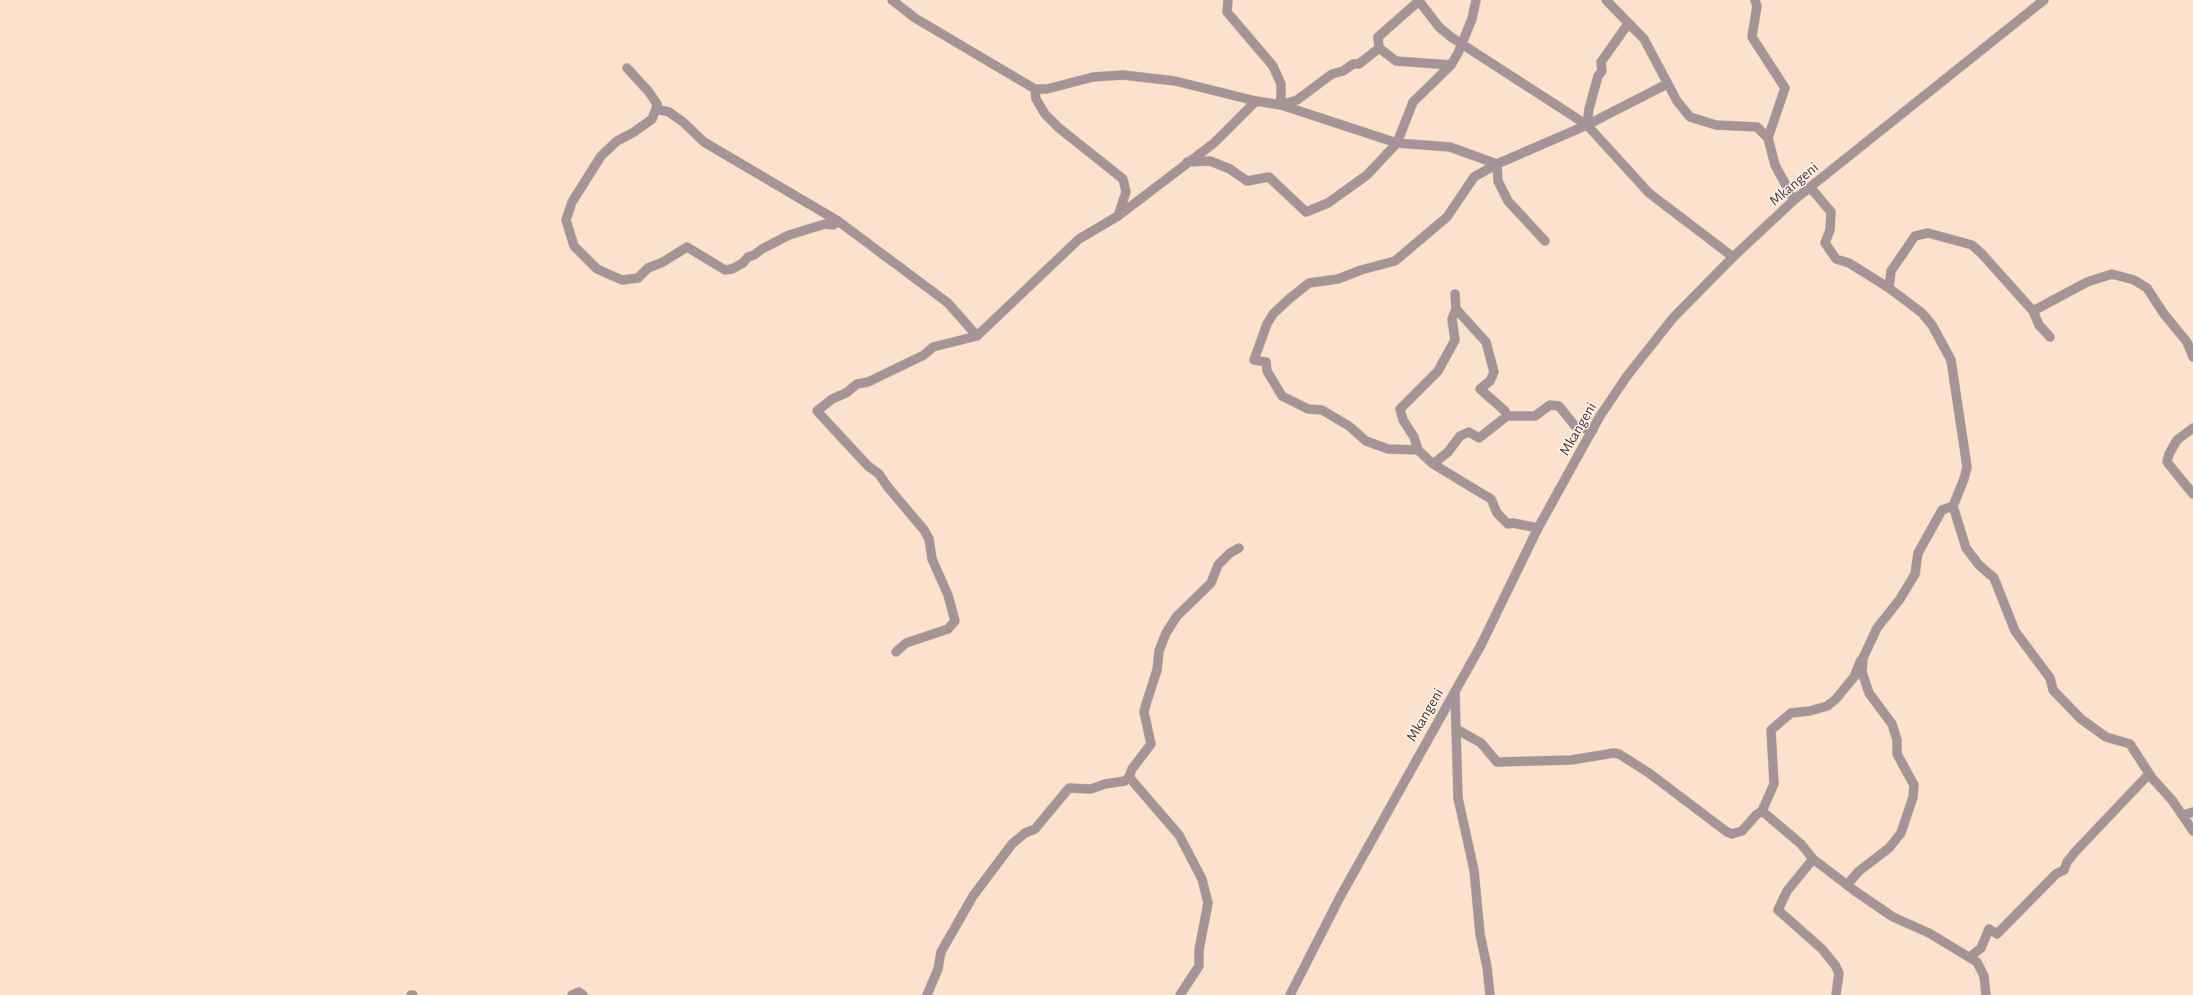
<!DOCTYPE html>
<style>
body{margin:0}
canvas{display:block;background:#fce2cc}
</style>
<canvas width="2193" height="995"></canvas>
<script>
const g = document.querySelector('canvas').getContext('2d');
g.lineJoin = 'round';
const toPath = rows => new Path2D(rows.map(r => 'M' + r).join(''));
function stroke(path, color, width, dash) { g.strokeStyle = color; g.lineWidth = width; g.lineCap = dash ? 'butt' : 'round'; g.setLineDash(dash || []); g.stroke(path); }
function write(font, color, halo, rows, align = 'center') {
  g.font = font + ' "Alegreya Sans",sans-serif'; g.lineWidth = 3; g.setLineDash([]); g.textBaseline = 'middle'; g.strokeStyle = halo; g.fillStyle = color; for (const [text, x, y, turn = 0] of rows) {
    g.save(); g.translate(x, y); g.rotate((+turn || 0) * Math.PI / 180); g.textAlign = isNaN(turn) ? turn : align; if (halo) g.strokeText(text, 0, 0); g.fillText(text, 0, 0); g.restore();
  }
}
const minor = toPath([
 [892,0,915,18,1035,89,1047,89,1093,77,1123,75,1175,81,1256,101,1281,105,1397,143,1450,147,1497,164,1587,125,1667,84],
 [1228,0,1227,12,1273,66,1281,84,1281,105,1297,100,1332,74,1343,71,1353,64,1359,64,1379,48,1396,61,1451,65],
 [1606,0,1644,39,1677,101,1690,117,1716,125,1757,127,1768,138,1775,165,1794,200],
 [1755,0,1757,6,1752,37,1785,88,1768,138],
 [1419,1,1439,27,1451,37,1587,125,1649,193,1733,257],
 [1379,48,1378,37,1420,0],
 [627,68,649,92,657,104,656,109,652,119,634,132,617,141,601,156,572,202,566,220,574,246,597,269,622,280,638,278,648,268,663,262,687,247,725,270,732,269,743,263,748,257,754,255,762,249,789,235,825,224,833,225,838,221],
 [1035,89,1036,99,1045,114,1059,128,1123,179,1126,192,1118,216],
 [656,109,669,112,683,122,704,142,838,221,948,303,977,336],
 [1587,125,1589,109,1598,76,1602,71,1601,62,1628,24],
 [1187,162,1210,161,1230,169,1247,181,1269,177,1306,212,1328,203,1367,175,1397,143,1413,102,1451,65,1458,53,1472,19,1476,0],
 [1810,187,1831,212,1830,230,1825,243,1836,259,1849,263,1889,288,1922,313,1932,325,1951,360,1967,467,1964,479,1953,506,1966,548,1979,565,1994,578,2015,631,2050,678,2053,690,2081,719,2106,737,2130,744,2152,778,2172,800,2193,831],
 [1889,288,1891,271,1915,236,1928,233,1972,245,1982,254,2033,311,2039,325,2050,337],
 [1456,309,1486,342,1494,372,1490,381,1480,389,1505,411,1507,416],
 [2033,311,2087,282,2112,274,2134,280,2147,288,2164,314,2187,342,2193,357],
 [2193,428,2177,440,2169,454,2167,462,2193,494],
 [1418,450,1414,437,1403,420,1400,409,1438,371,1455,340,1452,319,1456,309,1455,294],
 [1433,464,1448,452,1460,436,1469,432,1479,438,1507,416,1535,416,1550,405,1559,406,1575,426,1593,430],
 [1538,528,1513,523,1508,524,1497,513,1491,499,1433,464,1418,450,1388,449,1366,441,1349,426,1322,410,1308,409,1282,396,1267,371,1266,362,1254,360,1267,324,1273,314,1289,299,1309,283,1338,279,1361,270,1395,261,1447,217,1474,177,1497,164,1498,181,1508,201,1545,241],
 [896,652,906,643,948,629,955,621,948,595,932,559,929,539,924,530,887,486,879,474,868,466,817,411,832,399,846,393,857,384,868,382,924,355,933,347,977,336,1079,239,1118,216,1214,143,1256,101],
 [1455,692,1458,798,1474,870,1480,934,1487,967,1490,995],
 [1458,730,1481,743,1497,762,1571,760,1614,753,1619,754,1649,773,1727,832,1732,834,1742,831,1756,815,1762,811,1801,844,1813,859,1855,891,1893,917,1929,933,1977,962,1984,976,1986,995],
 [1129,777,1179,835,1202,879,1208,903,1199,950,1199,966,1180,995],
 [1762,811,1774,784,1771,730,1791,713,1810,711,1827,706,1835,700,1854,677,1861,660],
 [2183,815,2193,812],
 [1813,859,1787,891,1778,910,1822,949,1835,965,1839,973,1836,995],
 [1847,885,1859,871,1889,848,1901,833,1913,797,1914,785,1897,754,1897,740,1892,724,1869,693,1862,672,1863,658,1877,628,1900,599,1915,574,1918,553,1942,510,1953,506],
 [1970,957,1981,948,1989,929,1997,934,2056,874,2064,870,2067,862,2075,852,2149,774],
 [411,995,413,995],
 [572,995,579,992,583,995],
 [927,995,938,969,941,952,973,896,1012,844,1025,833,1035,829,1069,788,1091,789,1105,784,1125,781,1129,777,1132,769,1151,744,1144,712,1146,704,1157,670,1159,651,1166,633,1177,616,1211,583,1218,565,1230,553,1239,548],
 [1290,995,1340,897,1481,645,1538,528,1600,416,1627,376,1673,318,1733,257,1794,200,2044,0]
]);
const streetNames = [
 ["Mkangeni",1794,184,-40],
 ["Mkangeni",1578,429,-60],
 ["Mkangeni",1425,715,-60]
];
stroke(minor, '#d7c1ad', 10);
stroke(minor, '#a49498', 9);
write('15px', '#453b32', '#fdf2ea', streetNames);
</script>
